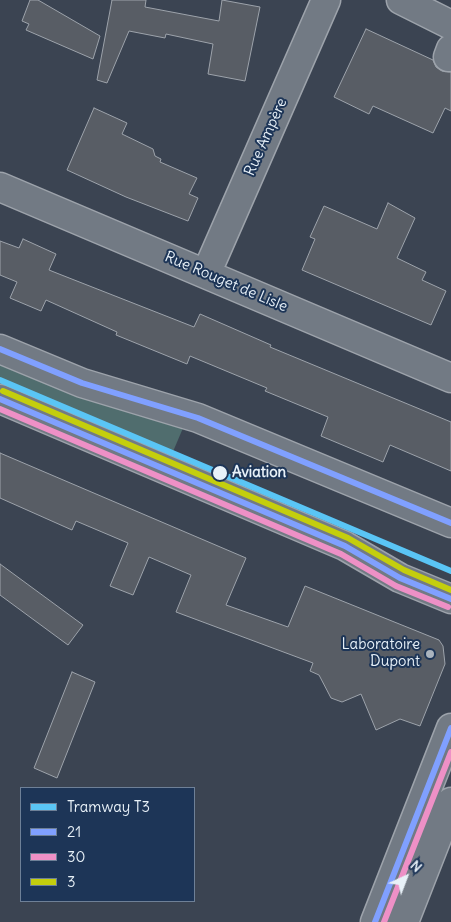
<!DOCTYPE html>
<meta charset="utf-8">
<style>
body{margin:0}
#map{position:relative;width:451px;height:922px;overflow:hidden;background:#3b4452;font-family:Delius,sans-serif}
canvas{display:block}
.legend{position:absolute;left:20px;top:787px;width:175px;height:115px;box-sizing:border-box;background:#1d3557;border:1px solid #6e8097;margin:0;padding:6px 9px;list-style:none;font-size:15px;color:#e8f1f8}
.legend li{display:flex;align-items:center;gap:10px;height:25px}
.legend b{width:25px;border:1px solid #6e8097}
.north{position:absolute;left:381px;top:852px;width:50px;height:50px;-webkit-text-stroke:4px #1d3557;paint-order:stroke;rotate:43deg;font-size:14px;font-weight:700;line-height:20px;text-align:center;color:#e8f1f8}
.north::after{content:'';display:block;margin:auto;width:18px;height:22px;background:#e8f1f8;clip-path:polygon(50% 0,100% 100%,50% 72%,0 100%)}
</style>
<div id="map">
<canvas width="451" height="922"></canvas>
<ul class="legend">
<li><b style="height:6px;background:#5ac5f5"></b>Tramway T3</li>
<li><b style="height:6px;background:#80a0ff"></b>21</li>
<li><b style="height:6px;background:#ee90c6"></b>30</li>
<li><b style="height:6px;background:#c4ce0d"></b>3</li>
</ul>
<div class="north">N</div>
</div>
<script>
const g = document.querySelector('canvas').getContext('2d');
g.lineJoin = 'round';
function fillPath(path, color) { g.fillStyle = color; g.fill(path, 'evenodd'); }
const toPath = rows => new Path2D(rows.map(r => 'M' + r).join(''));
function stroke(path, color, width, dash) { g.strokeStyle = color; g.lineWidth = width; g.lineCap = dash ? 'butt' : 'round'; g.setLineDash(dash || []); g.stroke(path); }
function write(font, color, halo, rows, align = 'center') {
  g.font = font + ' Delius,sans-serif'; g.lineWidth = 4; g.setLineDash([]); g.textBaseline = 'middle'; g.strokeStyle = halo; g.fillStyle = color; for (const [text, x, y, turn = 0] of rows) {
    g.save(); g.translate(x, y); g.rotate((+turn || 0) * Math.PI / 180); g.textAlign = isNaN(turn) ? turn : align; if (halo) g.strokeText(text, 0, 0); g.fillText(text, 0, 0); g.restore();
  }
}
const green = toPath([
 [0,356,186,421,169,461,0,389]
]);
const building = toPath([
 [30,0,38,0,100,36,93,59,26,30,29,24,22,21,30,0],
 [112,0,146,0,145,7,219,21,222,0,260,7,245,81,208,74,213,44,166,34,165,38,129,31,107,83,97,80,112,0],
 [366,29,433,60,436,67,442,71,451,72,451,111,445,108,433,133,373,106,369,114,334,97,366,29],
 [94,108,127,123,122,134,153,149,155,156,161,159,160,162,197,178,189,194,198,198,188,221,126,197,67,170,94,108],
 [388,203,415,218,397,258,426,272,422,280,446,291,431,325,302,270,315,239,310,237,324,206,377,229,388,203],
 [23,239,56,254,49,270,59,274,194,327,200,314,271,345,270,347,451,422,451,471,390,445,383,462,321,436,328,417,265,391,267,388,190,356,187,364,116,335,117,332,46,300,41,311,10,298,17,282,0,275,0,241,19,248,23,239],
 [0,453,246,558,226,605,288,627,305,586,439,640,443,646,445,664,420,726,400,719,376,730,361,694,342,702,331,698,319,675,310,671,313,663,176,612,191,575,149,557,133,595,110,586,128,543,76,521,72,530,0,498,0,453],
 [0,564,83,625,68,645,0,595,0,564],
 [72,672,95,682,57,778,34,768,72,672]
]);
const minor = toPath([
 [401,0,451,25],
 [448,57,451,49],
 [0,187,451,378],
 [206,274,326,0]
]);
const secondary = toPath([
 [0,349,82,383,198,418,451,523],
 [0,399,345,546,400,578,451,599],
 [375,922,451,728],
 [404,922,451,802]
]);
const bus1 = toPath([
 [0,349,82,383,198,418,451,523],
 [0,399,345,546,400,578,451,599],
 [375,922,451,728]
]);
const bus2 = toPath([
 [0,409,341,554,396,586,448,607],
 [384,922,451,752]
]);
const bus3 = toPath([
 [3,391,348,538,404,570,451,590]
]);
const tram1 = toPath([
 [0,380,451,571]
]);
const markers = [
 [220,473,8,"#e8f1f8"],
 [430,654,5,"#abb4be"]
];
const streetNames = [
 ["Rue Ampère",266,137,-66],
 ["Rue Rouget de Lisle",226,282,23]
];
const stopNames = [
 ["Aviation",232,473]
];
const poiNames = [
 ["Laboratoire",420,645],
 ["Dupont",420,662]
];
fillPath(green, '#506d6e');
fillPath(building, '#585d65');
stroke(building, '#9da3ab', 1);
stroke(minor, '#9da3ab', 31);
stroke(secondary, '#9da3ab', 31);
stroke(minor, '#727a84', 28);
stroke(secondary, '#727a84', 28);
stroke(bus1, '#80a0ff', 6);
stroke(bus2, '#ee90c6', 6);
stroke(bus3, '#c4ce0d', 6);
stroke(tram1, '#5ac5f5', 6);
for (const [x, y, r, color] of markers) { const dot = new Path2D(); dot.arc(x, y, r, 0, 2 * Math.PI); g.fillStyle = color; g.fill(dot); stroke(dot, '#1d3557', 2); }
write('15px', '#e8f1f8', '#1d3557', streetNames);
write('bold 15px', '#e8f1f8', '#1d3557', stopNames, 'left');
write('15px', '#e8f1f8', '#1d3557', poiNames, 'right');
</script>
